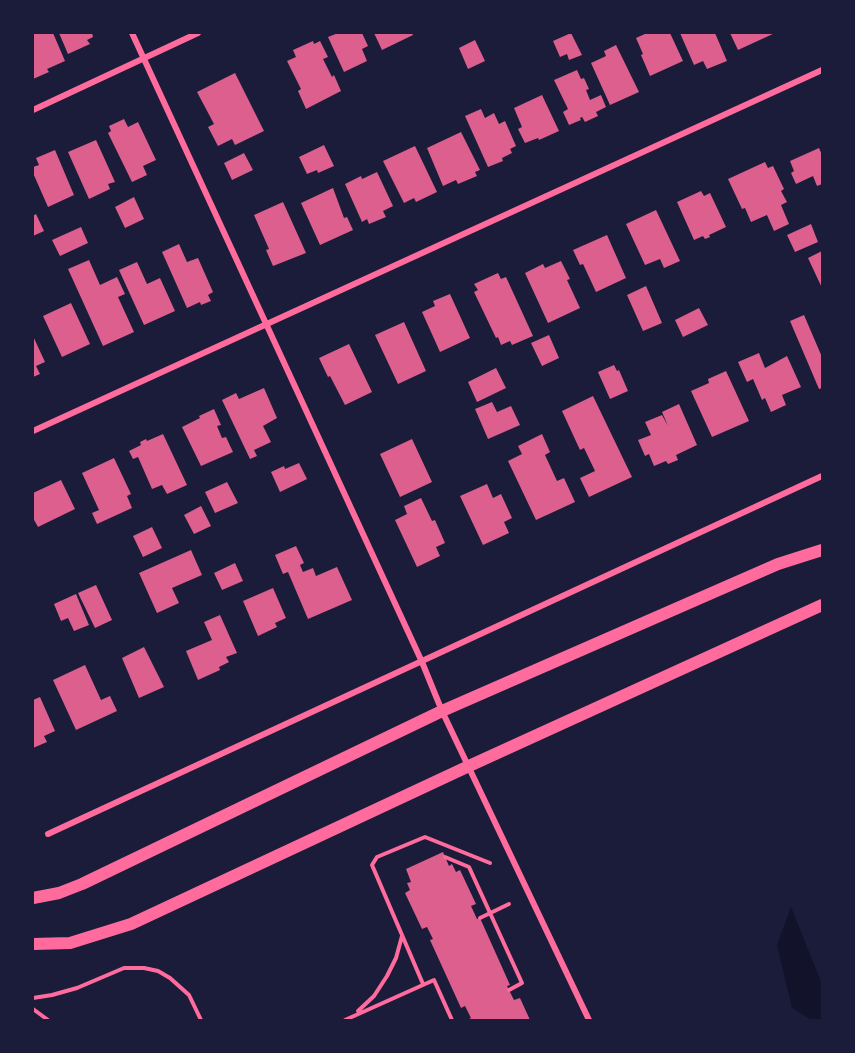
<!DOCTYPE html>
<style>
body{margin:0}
#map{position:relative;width:855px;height:1053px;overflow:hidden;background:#1b1b3a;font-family:Raleway,sans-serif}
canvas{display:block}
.frame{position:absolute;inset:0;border:34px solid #1b1b3a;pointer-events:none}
</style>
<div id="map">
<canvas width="855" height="1053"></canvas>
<div class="frame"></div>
</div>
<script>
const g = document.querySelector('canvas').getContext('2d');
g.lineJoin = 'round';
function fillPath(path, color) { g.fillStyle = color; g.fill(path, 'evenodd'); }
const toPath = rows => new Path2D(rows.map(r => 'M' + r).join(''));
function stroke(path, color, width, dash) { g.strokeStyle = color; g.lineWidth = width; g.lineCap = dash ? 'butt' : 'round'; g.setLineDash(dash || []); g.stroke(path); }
const water = toPath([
 [791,907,822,984,822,1020,812,1020,792,1008,777,945]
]);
const building = toPath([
 [33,33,53,33,65,61,47,69,49,72,33,79],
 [59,33,92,33,93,37,87,40,90,44,68,54],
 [338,33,362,33,368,46,362,49,367,61,344,72,328,37],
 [374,33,412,33,413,35,382,50],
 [571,33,582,55,569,60,567,54,560,57,553,41],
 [647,33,670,33,683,61,650,76,641,55,643,54,636,38],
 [680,33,715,33,727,61,707,69,703,61,694,65],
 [730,33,775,33,738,50],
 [475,40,485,61,468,69,459,48],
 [313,41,314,44,320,41,328,57,323,59,332,77,334,75,341,91,306,109,298,91,301,89,287,61,296,57,293,50],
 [616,45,639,92,610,105,591,63,606,56,604,51],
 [577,70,581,79,584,78,589,89,586,90,590,100,601,95,606,107,596,112,598,116,585,122,582,117,580,118,581,120,569,125,563,112,568,109,554,80],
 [235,73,264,131,235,145,232,139,218,146,208,127,214,124,197,92],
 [542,95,559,131,539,140,538,138,525,143,518,129,522,127,514,108],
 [481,109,485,118,494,113,499,124,505,121,516,146,510,149,512,153,502,158,503,161,488,167,465,116],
 [124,119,128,127,138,122,156,160,143,166,147,175,132,182,108,133,111,131,109,126],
 [461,132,480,170,475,172,477,176,458,184,456,180,443,186,427,148],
 [96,140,115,182,108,184,110,189,89,199,68,152],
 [324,145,334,166,318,173,317,170,307,174,299,157],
 [415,146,437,192,416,202,414,198,404,203,383,161],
 [819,148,822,155,822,184,817,186,813,176,796,184,791,173,794,171,790,161],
 [55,150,74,195,48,207,33,173,33,167,39,165,36,158],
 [244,153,253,170,232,180,224,163],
 [765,162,768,168,773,166,784,189,781,191,787,202,781,205,789,224,774,231,767,215,751,222,745,208,742,209,728,179],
 [377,172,393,206,383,211,386,217,369,224,367,219,362,222,345,184,361,176,362,179],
 [333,188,344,218,347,217,353,230,320,245,301,203],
 [701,191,704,196,710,193,726,227,709,235,710,237,705,239,703,236,694,240,677,202],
 [134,197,144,219,125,228,115,207],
 [283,202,306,253,273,266,266,250,269,249,254,215],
 [656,210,680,261,664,268,660,259,645,265,626,224],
 [36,214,44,231,33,236,33,216],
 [811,224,818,242,795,252,787,235],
 [81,227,88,243,60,256,52,240],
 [607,235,626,278,596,292,583,264,580,265,573,250],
 [179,244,187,262,198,258,213,292,208,295,211,301,201,305,200,302,187,308,162,252],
 [822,251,822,288,808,258],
 [89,260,100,285,117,277,125,294,118,297,134,332,103,346,68,269],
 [561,261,570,279,567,280,580,308,548,323,525,273,543,264,545,268],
 [137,262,147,284,160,278,175,311,144,325,119,270],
 [498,273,501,279,506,277,533,336,512,345,510,341,501,345,498,337,496,338,474,292,478,290,474,284],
 [646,286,662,323,643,331,627,295],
 [450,294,470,338,440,352,422,312,435,306,433,301],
 [71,303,90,344,62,357,43,316],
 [699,308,708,325,683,337,675,320],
 [804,315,822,357,822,388,819,389,790,321],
 [404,322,426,371,398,384,375,335],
 [549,335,559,358,542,366,531,343],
 [33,336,45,362,36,366,40,374,33,377],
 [349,344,372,392,345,405,330,376,328,377,319,358],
 [759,353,765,368,787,356,801,387,782,395,786,405,771,412,765,398,762,400,753,379,747,382,738,362],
 [614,365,617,371,619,370,628,391,610,399,598,372],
 [496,368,506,388,477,402,468,382],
 [726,371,749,421,712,437,691,391,709,383,708,379],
 [264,388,277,418,263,426,271,442,254,450,257,456,250,459,222,400,236,393,239,399],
 [593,396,632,477,589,497,580,478,595,471,584,448,580,450,562,411],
 [492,402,497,412,511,406,520,425,488,439,475,409],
 [679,404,697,445,676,455,678,460,668,464,666,461,654,466,649,454,645,456,638,440,651,435,645,422,662,415,668,426,662,412],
 [214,409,221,425,217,426,222,438,226,437,233,452,201,466,182,427,200,418,199,416],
 [163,434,187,485,167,494,162,485,152,489,138,457,133,459,129,451,141,445,140,442,146,439,147,441],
 [542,434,550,452,545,455,557,481,564,478,575,502,536,520,508,461,522,454,518,446],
 [412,439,432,482,400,497,380,454],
 [114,458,131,494,127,496,132,508,97,524,92,513,99,510,82,473],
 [299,463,307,479,280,492,271,472,284,466,285,469],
 [61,480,75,509,38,527,33,518,33,493],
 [227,482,238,503,215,513,205,492],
 [487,484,493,498,501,494,512,518,504,522,509,533,483,545,460,496],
 [421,498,432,521,435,520,445,543,436,547,440,556,417,567,395,520,407,514,404,506],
 [201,506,211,526,194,534,184,515],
 [152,527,162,548,143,557,133,536],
 [296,546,304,563,300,565,303,572,313,568,316,576,337,567,352,600,308,619,288,572,283,574,275,555],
 [191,550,202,575,172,588,179,603,157,613,139,573],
 [235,563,243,581,222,590,214,573],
 [96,585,112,620,95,628,78,593],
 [273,588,286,618,275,623,277,627,258,636,243,601],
 [76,594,89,625,74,631,68,618,61,621,54,604],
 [220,615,237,653,226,657,229,662,219,667,220,670,198,680,186,651,212,640,204,622],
 [144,647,164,687,139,698,122,658],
 [85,665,101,700,110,696,117,711,76,730,53,680],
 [40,697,55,731,44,736,47,742,33,748,33,700],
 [443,852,449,866,452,864,456,872,460,870,476,904,471,906,477,919,480,918,510,985,507,986,514,1000,520,998,530,1020,467,1020,471,1018,465,1006,461,1008,430,940,433,939,427,927,422,929,405,893,410,890,407,883,411,882,406,869]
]);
const path = toPath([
 [445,857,469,867,522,983,509,990],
 [480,918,509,904],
 [423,984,372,865,377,857,425,837,490,863],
 [33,998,52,995,77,988,124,968,144,968,158,971,170,978,189,995,201,1020],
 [33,1009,48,1020],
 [358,1011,374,996,387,976,396,958,402,936],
 [345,1020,434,980,452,1020]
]);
const minor = toPath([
 [132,33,422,662,442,711,589,1020],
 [33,110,198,33],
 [33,431,822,70],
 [48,834,822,476]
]);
const secondary = toPath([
 [33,898,59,893,82,884,442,711,778,564,822,550],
 [33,944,70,943,131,924,469,766,822,605]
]);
fillPath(water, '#12122b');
fillPath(building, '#dd5f8e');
stroke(path, '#ff6b9d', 4);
stroke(minor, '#ff6b9d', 6);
stroke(secondary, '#ff6b9d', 12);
</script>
